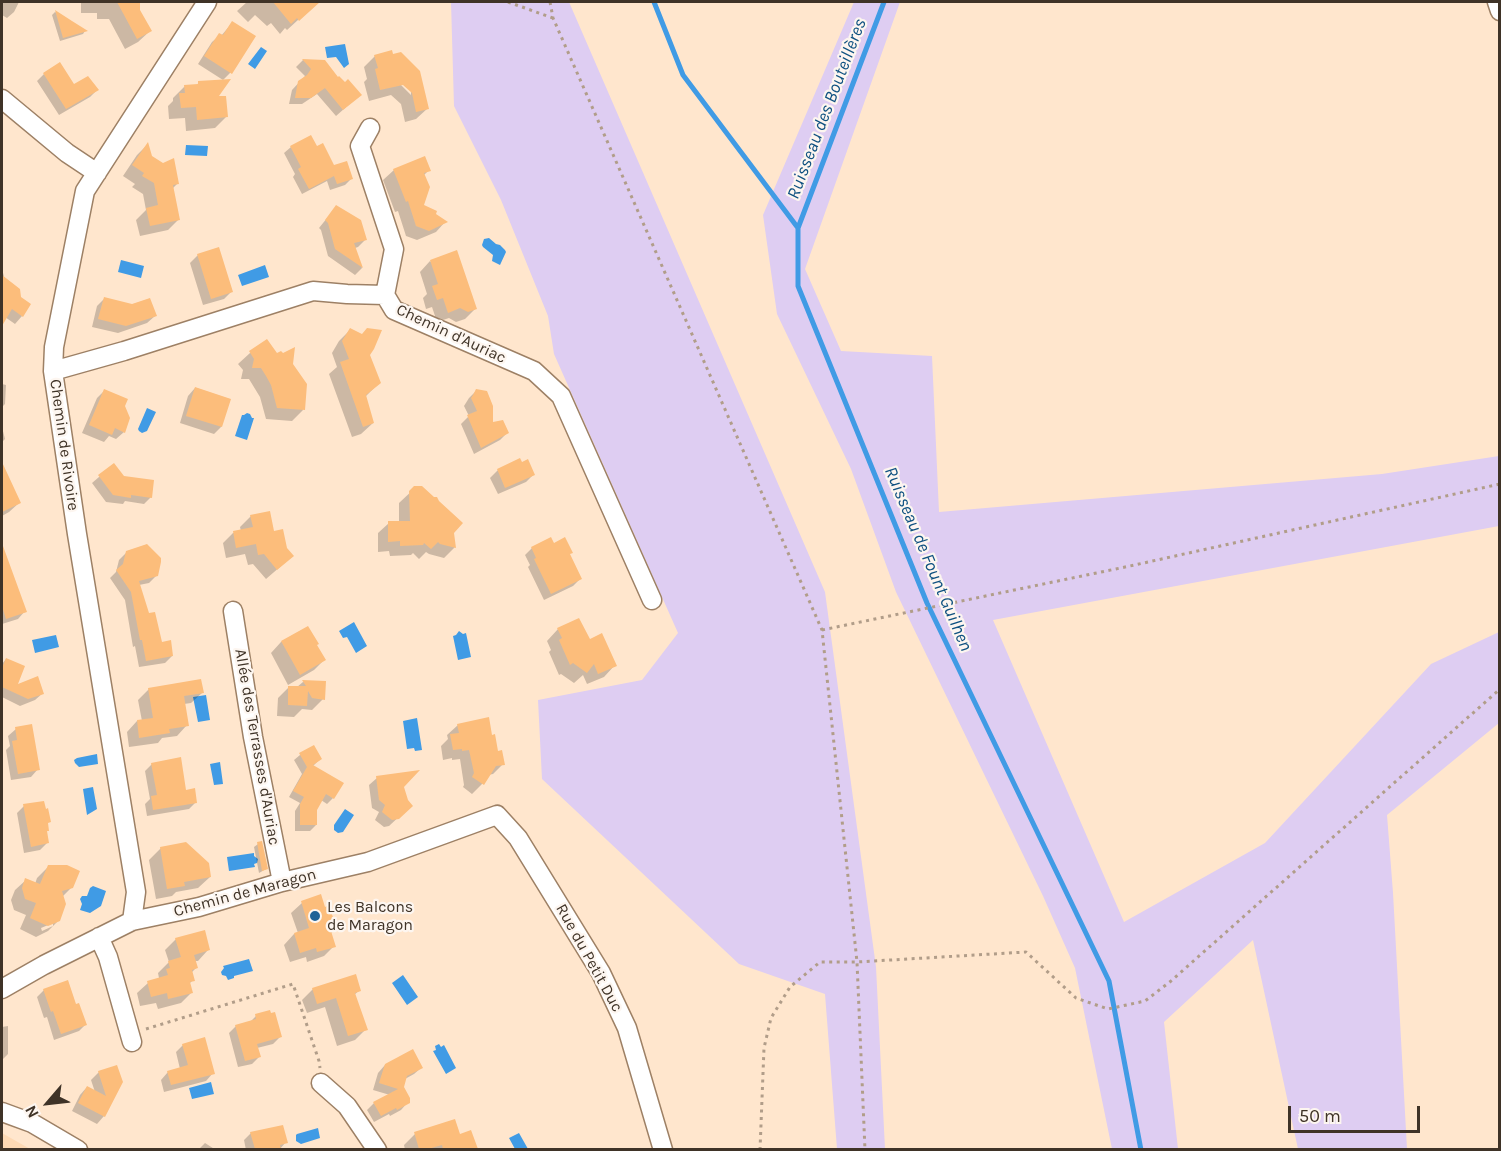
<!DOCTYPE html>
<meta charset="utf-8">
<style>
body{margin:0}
#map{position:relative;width:1501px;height:1151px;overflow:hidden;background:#ffe6cd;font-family:Karla,sans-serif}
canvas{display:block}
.frame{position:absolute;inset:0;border:3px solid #3f3327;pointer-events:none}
.north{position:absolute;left:18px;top:1073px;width:60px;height:60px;-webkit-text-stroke:4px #fdf6f0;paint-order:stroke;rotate:242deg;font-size:16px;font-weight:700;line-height:24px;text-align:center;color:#3f3327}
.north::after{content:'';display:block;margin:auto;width:21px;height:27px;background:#3f3327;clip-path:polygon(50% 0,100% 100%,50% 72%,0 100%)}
.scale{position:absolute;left:1288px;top:1106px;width:132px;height:27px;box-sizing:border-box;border:3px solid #3f3327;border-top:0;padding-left:8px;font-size:18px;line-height:21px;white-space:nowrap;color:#3f3327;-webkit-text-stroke:4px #fdf6f0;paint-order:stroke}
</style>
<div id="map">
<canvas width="1501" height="1151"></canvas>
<div class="frame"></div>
<div class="north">N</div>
<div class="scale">50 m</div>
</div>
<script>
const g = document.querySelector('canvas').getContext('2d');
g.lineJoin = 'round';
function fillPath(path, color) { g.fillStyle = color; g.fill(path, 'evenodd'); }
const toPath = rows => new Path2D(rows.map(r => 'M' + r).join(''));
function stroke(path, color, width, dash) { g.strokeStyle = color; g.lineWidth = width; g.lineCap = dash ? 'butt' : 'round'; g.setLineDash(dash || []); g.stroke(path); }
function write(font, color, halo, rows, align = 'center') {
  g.font = font + ' Karla,sans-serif'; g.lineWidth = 4.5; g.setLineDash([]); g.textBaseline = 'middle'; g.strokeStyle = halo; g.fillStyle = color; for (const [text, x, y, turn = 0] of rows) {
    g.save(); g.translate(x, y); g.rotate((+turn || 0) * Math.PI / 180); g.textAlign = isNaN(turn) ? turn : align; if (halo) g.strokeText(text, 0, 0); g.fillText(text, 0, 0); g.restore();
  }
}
const built = toPath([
 [2,1133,30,1149,2,1149]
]);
const green = toPath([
 [451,2,569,2,825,592,876,967,885,1149,837,1149,825,994,739,964,542,779,538,700,642,680,678,633,554,354,548,316,501,200,454,106],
 [854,2,900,2,805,269,841,351,932,356,939,512,1382,474,1499,456,1499,526,993,620,1124,922,1265,843,1431,664,1499,632,1499,723,1387,815,1393,893,1407,1149,1298,1149,1253,940,1164,1022,1178,1149,1112,1149,1075,968,1043,896,896,592,851,469,777,314,763,215]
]);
const water = toPath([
 [345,44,349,64,344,68,336,57,327,58,325,47],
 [261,47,267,51,255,69,248,64],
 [186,145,208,146,207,156,185,155],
 [489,238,496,244,500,245,505,250,506,252,500,265,492,261,493,255,483,247,482,245,484,239],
 [121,260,144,266,141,278,118,272],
 [265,265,269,277,242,286,238,275],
 [147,408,156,412,147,431,142,433,139,431,138,429],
 [247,413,250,414,252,418,254,418,247,440,235,436,242,415,244,415],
 [354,622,367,646,356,653,347,637,343,638,339,631],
 [459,631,463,634,466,633,471,657,458,660,453,636,456,635],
 [56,635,59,647,35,653,32,640],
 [206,695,210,720,198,722,193,697],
 [417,718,422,750,415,751,414,748,407,749,403,721],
 [97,754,98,764,79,767,75,763,74,760,77,758],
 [220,762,223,784,214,785,210,764],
 [93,787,97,809,87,815,83,789],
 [345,809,354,815,343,832,338,833,334,830,334,825],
 [254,853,254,856,258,859,257,863,254,864,255,867,229,871,227,857],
 [93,886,106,891,101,906,90,913,80,910,82,904,80,899,82,896,87,896,90,888],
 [249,959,253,971,234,976,234,978,228,980,226,976,222,975,221,972,224,968,223,966],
 [403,975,418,997,407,1005,392,983],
 [439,1044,441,1047,444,1045,456,1068,446,1074,433,1051,436,1050,435,1046],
 [211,1082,214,1094,192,1099,189,1088],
 [318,1128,320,1138,301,1144,296,1141,296,1135,297,1134],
 [519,1133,528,1149,515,1149,509,1138]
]);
const shadow = toPath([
 [2,2,19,2,14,12,7,18,2,15],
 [81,2,139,2,139,10,150,31,138,42,125,49,109,19,97,19,97,13,81,13],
 [247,2,303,2,310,9,287,30,285,28,280,34,271,23,267,26,255,15,248,22,237,11],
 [55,12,85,31,83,34,60,41,52,15],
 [232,23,254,37,230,73,223,80,198,64,212,42,220,35,221,36],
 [391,52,392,56,401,54,419,72,428,108,416,119,405,122,401,104,391,95,369,101,364,82,367,79,364,67,375,56],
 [399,78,411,91,411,95,397,81],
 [303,60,324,62,353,101,336,116,317,94,302,104,289,104,292,90,305,76,296,67],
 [44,74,73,87,97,90,90,97,59,115,37,81],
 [199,83,216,98,226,117,215,128,186,131,185,118,169,119,168,106,173,101,173,98,185,86,196,85],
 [147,145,150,157,178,183,172,189,179,219,168,230,140,236,136,220,146,210,143,194,132,187,135,184,123,176,137,155],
 [291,147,316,148,333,167,351,179,345,185,330,190,327,181,302,194,293,177,295,174,284,153],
 [394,170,429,170,423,176,422,205,445,222,436,232,417,240,406,236,398,211,395,212,383,180],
 [336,207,365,240,358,247,355,248,362,268,355,275,328,256,321,230,319,228],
 [198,255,231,292,224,299,203,305,190,263],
 [430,261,476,308,465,319,456,322,449,318,437,322,432,307,426,309,423,298,427,294,420,272],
 [2,269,5,280,22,316,15,324,5,317,2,321],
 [105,298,155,316,147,323,118,333,92,327,97,306],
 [350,330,368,354,379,383,365,397,373,423,361,434,352,437,329,374,337,367,332,353,339,341],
 [266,341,276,354,292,365,303,410,292,421,266,419,260,397,249,379,241,379,243,370,238,364,250,353],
 [2,384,6,385,5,404,2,407],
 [195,388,230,400,221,427,214,434,180,423,188,396],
 [104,391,123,406,124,432,116,439,109,436,104,442,82,433,97,398],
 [476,391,492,424,507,433,500,440,474,454,461,424,469,416,464,406,469,398],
 [2,427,5,439,2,442],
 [113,465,123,477,151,497,144,504,125,501,123,504,106,502,92,483],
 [498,470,533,475,526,482,498,494,490,478],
 [2,472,8,486,19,503,9,512,2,516],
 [415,488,438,502,452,533,455,547,444,558,429,554,426,552,419,559,413,553,411,555,390,556,389,551,378,552,378,533,389,523,399,522,399,503],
 [251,516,281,566,266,579,253,564,248,565,245,554,226,558,223,543,233,533,241,531,240,527],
 [554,544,569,555,580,579,573,586,544,600,528,567,530,565,525,555,532,548],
 [127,552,156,576,149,583,139,585,148,615,160,644,172,656,165,663,139,667,135,646,133,647,125,600,110,578,116,572,119,560],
 [13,576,25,611,18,619,2,624,2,581],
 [307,628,316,646,324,660,314,670,288,685,271,653,281,642],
 [558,629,589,641,615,665,604,677,587,684,583,675,574,683,561,674,559,675,549,652,551,650,547,641],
 [6,659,15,686,43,693,35,700,20,706,2,697,2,664],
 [303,682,324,683,323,699,312,710,302,709,294,717,277,716,278,698,289,687,297,687],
 [149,689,202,693,191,703,184,704,187,725,177,736,162,738,158,743,129,747,127,732,137,721,142,721,138,700],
 [458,725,497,752,503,764,493,774,488,775,482,784,472,794,463,787,464,785,460,759,452,760,452,758,443,760,441,746,448,739,447,735],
 [16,729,38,769,31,777,11,780,6,750,10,746,8,736],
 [313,747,320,759,313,766,342,783,333,798,327,804,321,800,316,810,316,825,310,831,295,831,295,811,300,803,289,797,302,774,294,760,300,755],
 [152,764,185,792,195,803,189,809,147,816,145,804,150,799,145,771],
 [377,778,403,786,403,813,389,826,384,827,375,820,379,812,372,808,369,785],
 [24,806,47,824,48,830,46,833,47,843,40,850,24,853,17,813],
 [258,844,266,869,259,873,254,847],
 [161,848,210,877,198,888,176,892,172,896,156,899,149,860],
 [48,867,72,887,62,897,59,920,48,931,36,937,20,929,26,915,14,910,11,900,15,890,26,880,35,884,37,878],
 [53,923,53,926,42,931,41,928],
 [302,903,335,929,330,934,334,946,324,956,307,962,306,957,290,962,284,945,294,934,298,933,291,913],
 [176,939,208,950,198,961,194,961,196,968,191,973,193,980,189,984,192,992,181,1003,158,1009,156,1003,140,1006,137,993,148,983,159,978,158,973,169,962,165,950],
 [313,989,360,990,354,995,366,1029,355,1040,337,1046,325,1007,307,1013,302,1000],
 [44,990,75,1005,86,1024,79,1031,54,1040,47,1017,44,1018,37,997],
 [256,1016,280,1037,273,1044,257,1048,259,1057,252,1064,238,1067,229,1033,236,1026,249,1023],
 [8,1026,8,1054,2,1060,2,1027],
 [183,1045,213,1073,206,1081,164,1092,161,1080,168,1072,180,1069,176,1052],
 [385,1065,421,1068,414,1074,405,1079,403,1087,408,1102,401,1110,390,1116,389,1114,374,1122,367,1110,374,1103,390,1095,373,1090,378,1073],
 [116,1067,104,1116,97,1124,72,1111,80,1095,87,1087,95,1092,91,1080,99,1072],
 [251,1133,286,1142,279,1150,246,1150,244,1140],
 [415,1134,459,1136,475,1147,473,1150,405,1150,404,1145],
 [205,1143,216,1150,198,1150]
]);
const stream = toPath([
 [654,2,683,75,798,228,798,286,927,603,1109,981,1141,1150],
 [798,228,884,2]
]);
const building = toPath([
 [117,2,140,2,140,10,152,31,137,39],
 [273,2,320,2,299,21,297,18,291,24],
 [55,10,72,21,88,31,63,38],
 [232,21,256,36,232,74,204,56,219,33,223,35],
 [392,50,393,54,401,52,420,71,429,109,416,112,412,93,403,85,380,90,375,69,378,68,374,55],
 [302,59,325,60,338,77,339,76,345,82,348,79,362,95,343,110,325,88,311,98,295,98,298,81,307,75,311,69],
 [60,62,74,84,88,76,99,90,66,109,43,73],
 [231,79,219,96,226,96,228,117,197,120,196,107,181,108,179,93,185,93,184,85,198,84,198,81],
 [311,135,317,146,323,143,334,165,347,161,353,179,337,184,334,176,309,189,298,169,301,167,290,146],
 [148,142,152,156,163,163,174,158,179,184,173,185,180,220,150,226,146,208,158,205,154,183,142,176,144,173,132,165],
 [425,156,431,171,424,173,430,187,424,205,437,211,436,214,448,222,429,231,416,226,408,201,406,202,393,169],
 [336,205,361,220,367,240,354,243,363,268,335,249,328,223,325,220],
 [219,247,233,292,211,299,197,254],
 [457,250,477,309,468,312,460,308,448,313,443,298,437,300,432,286,438,284,430,260],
 [2,275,20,289,21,297,31,304,23,317,12,309,2,326],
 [104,297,132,304,150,298,157,316,126,326,98,319],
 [350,328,362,334,367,328,382,330,374,349,370,355,381,383,366,395,374,423,363,427,340,362,349,359,342,341],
 [267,339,277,353,281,351,283,353,295,347,293,364,307,384,305,410,277,408,271,385,266,376,261,368,252,368,254,359,249,351],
 [195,387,231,399,222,427,186,416],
 [104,389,128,399,125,406,130,418,125,433,115,428,112,435,89,425],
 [476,389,487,391,493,406,493,422,503,420,509,433,481,448,467,415,477,411,471,398,473,395],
 [520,458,522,462,528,459,535,475,505,488,497,469],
 [2,462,21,503,2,512],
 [114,463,124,476,154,480,152,498,131,495,131,498,113,495,98,475],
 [414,486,422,486,434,497,437,497,439,501,463,523,454,533,456,548,440,544,438,542,431,549,424,543,423,545,400,546,400,541,388,542,388,521,410,521,409,491],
 [270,511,274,531,283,529,287,548,294,556,277,570,264,554,258,555,256,544,236,548,233,531,253,527,250,515],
 [551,537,554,543,565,537,573,553,570,554,582,579,551,594,534,559,536,558,531,547],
 [147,544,161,558,161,562,158,576,139,581,149,613,155,612,162,642,171,640,173,656,146,661,142,640,140,640,131,592,116,570,123,564,126,551],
 [3,546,27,612,6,619,2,606,2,547],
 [579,618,590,639,602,633,617,666,598,674,594,664,587,673,573,663,570,665,559,640,562,638,557,628],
 [308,626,319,644,317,645,326,660,300,675,281,641],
 [6,658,25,666,18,684,38,676,44,694,28,699,2,687,2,668],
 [201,679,204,693,184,696,189,726,169,729,170,733,139,738,137,720,153,718,148,688],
 [302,680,326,681,325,700,312,698,308,691,307,706,288,705,288,686,306,686],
 [489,717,492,735,495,734,498,751,502,750,505,765,496,766,484,785,472,777,474,773,469,750,462,751,462,749,453,750,450,734,459,733,457,724],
 [32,724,40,770,18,774,12,741,17,740,15,727],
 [314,745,322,759,313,765,344,783,334,799,326,794,317,810,317,825,300,825,300,804,304,797,293,791,307,767,299,753],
 [181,757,186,790,195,788,197,803,153,810,151,796,157,795,151,763],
 [420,770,404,787,408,800,413,806,399,819,392,820,382,812,385,805,379,800,376,776],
 [44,801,46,809,48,808,51,822,48,823,49,831,47,831,49,843,31,847,23,804],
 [262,841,268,869,262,871,257,842],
 [186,842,209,863,211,877,184,882,185,886,167,889,160,847],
 [48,865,67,865,80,871,73,888,62,891,66,904,60,921,48,926,30,918,36,903,25,899,22,888,25,878,40,884],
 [321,894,325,907,329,905,337,930,331,931,336,947,317,952,316,948,300,953,294,933,309,928,301,901],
 [205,930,210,950,194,955,198,968,192,970,195,981,190,982,193,993,168,999,167,993,151,997,147,981,168,975,166,969,170,968,168,961,181,957,175,938],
 [356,974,361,991,355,993,368,1030,348,1036,336,998,317,1004,312,988],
 [68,980,76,1004,79,1003,87,1025,61,1034,53,1011,51,1012,43,989],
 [270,1010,271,1013,275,1012,282,1037,257,1044,261,1057,245,1061,235,1025,256,1019,255,1014],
 [205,1037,215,1074,171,1085,167,1071,188,1065,182,1044],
 [413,1049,423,1068,407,1076,404,1087,410,1098,410,1103,397,1110,396,1108,381,1116,373,1102,398,1089,379,1083,385,1064],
 [117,1065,123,1082,105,1117,78,1103,87,1086,106,1096,98,1071],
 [455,1119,460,1134,471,1130,478,1149,443,1149,442,1145,428,1149,419,1149,414,1132],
 [283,1125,288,1143,280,1145,281,1149,255,1149,250,1132]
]);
const path = toPath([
 [508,2,553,18],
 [550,2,553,18,822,630,857,962,865,1150],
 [822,630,1130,566,1500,484],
 [146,1029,293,984,319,1061,320,1068],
 [760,1150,764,1048,771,1018,790,987,820,962,857,962,1026,952,1076,998,1108,1009,1145,1001,1171,981,1500,689]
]);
const minor = toPath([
 [1497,2,1500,11],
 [2,99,67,153,97,173],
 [370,128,360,146,394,249,385,295],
 [53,371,124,351,313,291,347,294,385,295,394,310,534,371,561,396,652,600],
 [233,611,253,737,282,882],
 [132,921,136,892,77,534,53,371,54,347,85,191,207,2],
 [99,937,108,957,132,1042],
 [2,989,44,965,132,921,199,907,282,882,368,862,497,815,518,838,601,973,627,1028,663,1150],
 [321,1083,347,1106,377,1150],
 [2,1112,32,1123,78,1150]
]);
const markers = [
 [315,916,6,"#1e6297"]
];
const streetNames = [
 ["Chemin d'Auriac",451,334,25],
 ["Chemin de Rivoire",64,445,82],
 ["Allée des Terrasses d'Auriac",257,747,80],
 ["Chemin de Maragon",245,893,-15],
 ["Rue du Petit Duc",589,958,61]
];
const poiNames = [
 ["Les Balcons",327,907],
 ["de Maragon",327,925]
];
const waterNames = [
 ["Ruisseau des Bouteillères",827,109,-69],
 ["Ruisseau de Fount Guilhen",928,559,67]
];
fillPath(built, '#fdd9b4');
fillPath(green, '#decdf2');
fillPath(water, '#409be5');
fillPath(shadow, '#0003');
stroke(stream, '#409be5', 5);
fillPath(building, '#fcbd7b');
stroke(minor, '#9d8065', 21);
stroke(path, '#b19d89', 3, [3, 4.5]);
stroke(minor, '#fff', 18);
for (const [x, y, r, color] of markers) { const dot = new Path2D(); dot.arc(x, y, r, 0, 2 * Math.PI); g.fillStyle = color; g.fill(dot); stroke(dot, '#fdf6f0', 2); }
write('16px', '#3f3327', '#fdf6f0', streetNames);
write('16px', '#3f3327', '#fdf6f0', poiNames, 'left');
write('italic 18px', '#0f5181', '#fdf6f0', waterNames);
</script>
